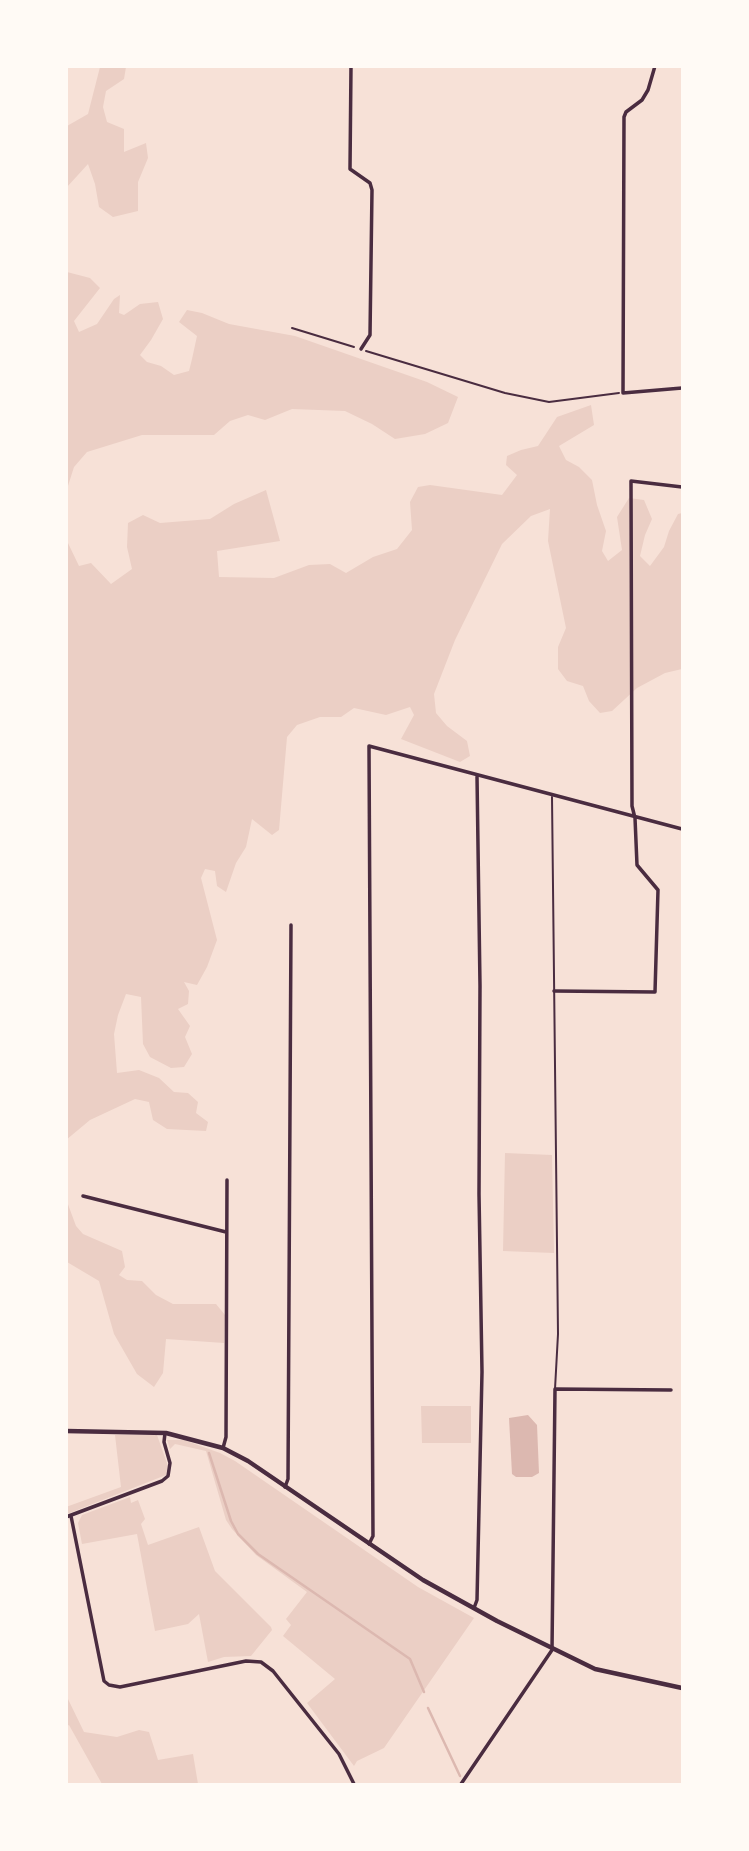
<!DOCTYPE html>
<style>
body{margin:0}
#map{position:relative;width:749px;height:1851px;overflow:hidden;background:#f7e1d7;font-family:"Titillium Web",sans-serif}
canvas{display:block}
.frame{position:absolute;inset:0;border:68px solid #fffaf5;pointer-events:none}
</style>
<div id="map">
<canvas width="749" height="1851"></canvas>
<div class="frame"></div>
</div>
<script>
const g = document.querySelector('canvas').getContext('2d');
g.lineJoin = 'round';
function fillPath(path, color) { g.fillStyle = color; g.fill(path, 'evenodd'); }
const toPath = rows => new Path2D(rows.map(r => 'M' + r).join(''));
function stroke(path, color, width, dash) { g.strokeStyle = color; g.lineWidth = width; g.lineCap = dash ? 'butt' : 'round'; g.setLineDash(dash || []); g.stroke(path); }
const green = toPath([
 [100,67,126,67,124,79,106,91,103,107,107,122,124,129,124,152,146,143,148,158,138,182,138,211,113,217,99,207,95,184,88,164,67,187,67,126,88,114],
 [67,272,90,278,100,288,74,321,79,332,97,324,114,299,120,295,119,313,124,315,140,304,158,302,163,319,151,340,140,355,147,362,161,366,174,375,189,371,192,359,197,336,179,322,187,310,202,313,229,324,295,336,427,382,458,397,448,423,425,434,395,439,372,424,345,411,292,409,265,420,248,415,230,421,214,435,142,435,87,452,74,467,67,489],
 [591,405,594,425,559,446,566,460,579,467,592,480,597,505,606,531,602,551,608,561,622,550,617,517,629,498,644,500,652,519,645,535,640,556,650,566,664,547,669,531,678,514,682,513,682,669,665,673,637,688,612,711,600,713,589,701,583,686,567,681,558,669,558,647,566,628,548,541,550,509,531,516,502,544,455,640,434,694,436,713,447,726,467,741,470,756,460,762,401,739,414,715,410,707,386,715,354,708,341,717,320,717,297,725,287,737,279,830,272,835,252,819,246,847,236,863,226,892,217,886,215,871,205,869,201,878,217,940,207,967,197,985,184,982,189,991,188,1004,178,1009,190,1026,185,1037,192,1054,184,1067,171,1068,150,1057,143,1044,141,997,126,994,118,1015,114,1034,117,1073,139,1070,159,1078,174,1092,188,1093,198,1102,196,1113,208,1122,206,1131,167,1129,153,1120,149,1102,135,1099,90,1120,66,1140,66,532,67,541,79,566,91,563,111,584,132,569,127,547,128,523,143,515,160,523,210,519,234,504,266,490,280,541,217,551,219,577,274,578,309,565,330,564,346,573,373,557,397,549,412,530,410,502,418,487,430,485,502,495,517,475,506,465,507,456,521,450,538,446,557,417],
 [505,1153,552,1155,554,1253,503,1251],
 [66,1199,76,1226,83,1234,122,1251,125,1267,119,1275,127,1280,142,1281,156,1295,173,1304,216,1304,225,1315,224,1343,166,1339,163,1373,154,1387,137,1374,114,1334,99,1281,67,1262],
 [421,1406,471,1406,471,1443,422,1443],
 [115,1435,157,1435,168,1466,166,1475,67,1514,66,1507,121,1487],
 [167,1440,184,1440,220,1453,235,1461,418,1587,474,1618,384,1748,357,1761,354,1766,307,1703,335,1679,283,1636,291,1625,286,1619,307,1592,256,1555,232,1529,226,1520,206,1451,175,1444,170,1449],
 [130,1497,131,1503,138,1500,145,1519,141,1524,148,1545,199,1527,215,1571,271,1627,272,1630,251,1656,224,1657,208,1662,199,1614,188,1624,155,1631,137,1534,82,1544,78,1523,82,1515],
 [67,1697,84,1732,117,1737,139,1730,149,1732,158,1760,193,1754,198,1784,102,1784,69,1725,67,1726]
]);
const water = toPath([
 [528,1415,537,1425,539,1473,532,1477,516,1477,512,1474,509,1418]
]);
const stream = toPath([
 [209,1453,231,1521,238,1534,258,1554,410,1659,424,1692],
 [428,1708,460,1776]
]);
const path = toPath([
 [292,328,354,347],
 [366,351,505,393,549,402,619,393]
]);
const service = toPath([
 [552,797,558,1334,555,1389]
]);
const minor = toPath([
 [351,66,350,169,370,183,372,190,370,335,361,349],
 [655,66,648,90,642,100,626,112,624,117,623,393,682,388],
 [554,991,655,992,658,890,637,865,635,818,632,806,631,481,682,487],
 [83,1196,226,1232],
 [223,1448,226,1437,227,1180],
 [285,1487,288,1479,291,925],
 [71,1516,104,1681,109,1685,120,1687,246,1661,261,1662,273,1671,339,1754,354,1784],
 [66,1517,162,1481,168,1476,170,1463,164,1442,165,1433],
 [369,1544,373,1536,369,746,682,829],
 [474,1608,477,1600,482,1372,479,1194,480,986,477,776],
 [461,1784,552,1650,555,1389,671,1390]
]);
const tertiary = toPath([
 [66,1431,166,1433,223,1448,248,1461,423,1580,497,1621,595,1669,682,1688]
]);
fillPath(green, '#ebcfc5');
fillPath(water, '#dcb8b0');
stroke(stream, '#dcb8b0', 2.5);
stroke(path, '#4a2c40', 2);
stroke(service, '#4a2c40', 2);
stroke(minor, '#4a2c40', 3.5);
stroke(tertiary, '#4a2c40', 4.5);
</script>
